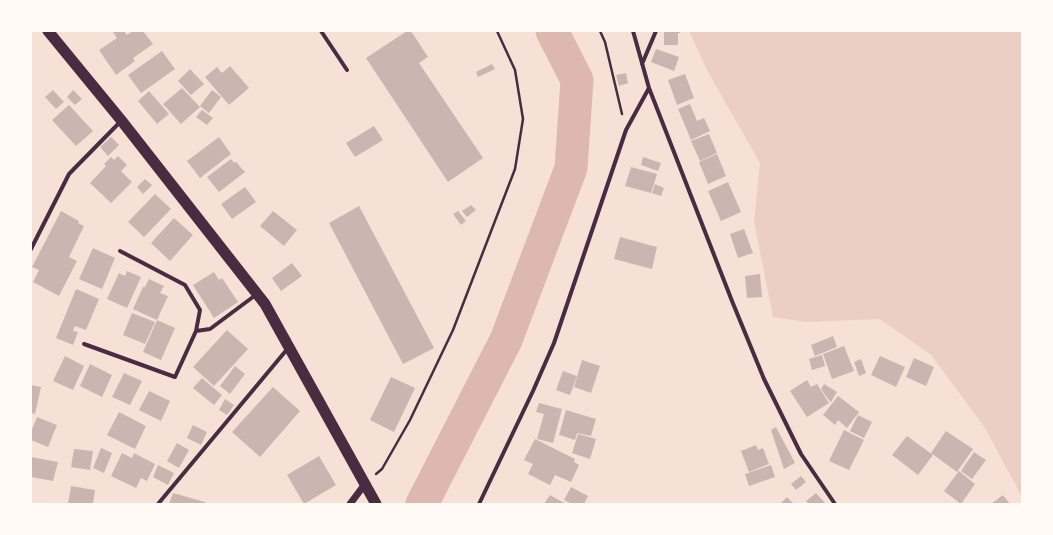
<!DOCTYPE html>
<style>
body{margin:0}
#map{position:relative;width:1053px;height:535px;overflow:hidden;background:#f7e1d7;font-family:"Source Sans 3",sans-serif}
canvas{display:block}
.frame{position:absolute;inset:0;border:32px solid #fffaf5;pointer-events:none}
</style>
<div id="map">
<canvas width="1053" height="535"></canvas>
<div class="frame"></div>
</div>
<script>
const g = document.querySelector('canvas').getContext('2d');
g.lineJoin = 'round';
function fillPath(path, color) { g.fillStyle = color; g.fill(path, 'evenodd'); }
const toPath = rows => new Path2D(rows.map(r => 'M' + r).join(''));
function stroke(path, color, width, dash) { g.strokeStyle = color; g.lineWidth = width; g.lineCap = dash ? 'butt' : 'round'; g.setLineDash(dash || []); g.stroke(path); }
const green = toPath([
 [689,31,1022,31,1022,497,985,428,931,355,880,319,806,322,773,317,754,222,760,163,708,72]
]);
const river = toPath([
 [422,504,506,340,571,168,577,80,552,31]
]);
const building = toPath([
 [114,31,124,31,127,35,133,31,143,31,153,44,133,58,135,61,116,75,99,50,117,38,113,32],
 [407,31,411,31,428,57,419,63,483,158,448,182,366,58],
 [664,31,680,31,680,33,678,33,678,45,664,45],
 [656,49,679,57,674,71,651,62],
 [162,51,175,69,141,93,128,75],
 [492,64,495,69,478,77,476,72],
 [230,66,249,88,229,105,205,77,217,67,222,73],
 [190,69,204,84,191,95,178,81],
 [626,73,628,83,619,86,616,75],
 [685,74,694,98,677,105,668,80],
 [182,88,200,107,181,124,163,104],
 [53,90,64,102,56,109,45,97],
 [73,90,82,99,75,105,67,97],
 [212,90,221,97,209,113,200,106],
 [149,91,169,114,157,124,138,101],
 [690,104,697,121,704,118,710,131,691,140,678,109],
 [69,105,93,131,76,146,52,120],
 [202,110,213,118,207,125,196,117],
 [374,126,383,140,355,157,346,143],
 [709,134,717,153,700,161,691,141],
 [111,137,119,145,108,156,100,147],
 [219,137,231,154,200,178,187,161],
 [717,154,726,176,708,184,699,162],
 [118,156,127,165,121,171,132,182,111,203,90,183,106,166,104,164,111,157,114,160],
 [643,157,661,163,658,171,641,165],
 [231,159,234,163,236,162,245,172,219,192,207,177],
 [631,167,657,174,651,193,625,186],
 [145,179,152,185,143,194,137,187],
 [728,182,741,212,721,221,708,191],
 [655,184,664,188,661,196,652,193],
 [245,187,256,202,232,219,221,204],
 [155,194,171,209,144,237,128,222],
 [471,205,476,210,467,217,462,211],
 [359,206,434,348,403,364,329,223],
 [61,211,79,221,78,223,84,226,69,257,77,261,59,296,33,282,39,270,32,267],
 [273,211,297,230,284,246,260,226],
 [458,211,466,221,461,225,453,214],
 [174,218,193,235,170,261,151,243],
 [744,229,753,253,738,258,730,234],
 [620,237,657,247,652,269,614,259],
 [93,248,115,258,102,289,79,279],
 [292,263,302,276,281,291,272,278],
 [127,271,141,277,127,308,107,299,119,273,125,276],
 [214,272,219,280,222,278,238,302,214,318,193,285],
 [760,274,762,297,747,298,745,276],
 [149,279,164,286,160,293,168,296,157,320,133,309,143,287,145,287],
 [76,289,99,299,86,330,75,326,73,331,78,332,73,345,56,338],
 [132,313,155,322,145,344,123,335],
 [157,320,175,328,161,360,143,352],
 [227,330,248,349,214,386,193,367],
 [833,336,837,347,815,356,811,345],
 [844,346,854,371,832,379,823,354],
 [822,355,825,366,812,370,809,359],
 [65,356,84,366,73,390,53,381],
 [880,356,905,367,896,387,871,375],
 [914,358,934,367,926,386,906,377],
 [861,359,866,373,859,376,854,362],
 [582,360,600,366,591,393,574,387],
 [90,364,112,375,102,397,80,386],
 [235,366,245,374,230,394,220,386],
 [563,371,577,376,570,395,556,390],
 [124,373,142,381,130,405,112,397],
 [391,377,415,388,394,432,370,420],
 [202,378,222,395,214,405,193,388],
 [807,380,811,387,817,384,829,403,807,417,790,391],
 [824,384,837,392,831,402,828,399,821,389],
 [31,385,41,387,35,414,31,413],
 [273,387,300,411,260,457,232,432],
 [149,391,170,401,161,421,139,410],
 [838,396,859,412,847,428,838,420,835,425,823,415],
 [225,399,234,405,227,415,219,410],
 [539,403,562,409,553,443,537,439,544,414,536,412],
 [566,410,596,419,591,436,577,433,575,440,559,435],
 [119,412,146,426,135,449,107,435],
 [858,415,872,422,864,438,850,431],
 [37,417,57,425,48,447,31,440,31,432],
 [193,425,207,432,201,445,187,438],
 [776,427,795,463,784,469,771,430],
 [844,430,864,440,849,470,829,461],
 [946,431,973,449,957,472,931,453],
 [578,434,596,439,590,459,572,453],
 [907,436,933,455,918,475,892,455],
 [535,439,575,459,574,462,579,465,571,482,555,475,550,485,528,474,533,464,524,460],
 [177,443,189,450,179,468,167,461],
 [756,445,758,450,763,448,769,464,749,472,741,451],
 [101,448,112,453,104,473,93,468],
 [74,449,93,451,90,470,71,467],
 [974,452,986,460,972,479,961,471],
 [122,453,132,458,134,453,155,464,147,481,141,478,136,488,111,476],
 [319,456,336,485,304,504,287,475],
 [31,457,58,462,53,481,31,477],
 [158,465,174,473,168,485,153,477],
 [771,465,775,477,749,486,745,474],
 [959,471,975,484,961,504,944,491],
 [801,476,806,482,796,490,791,484],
 [71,486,95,490,93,504,68,504],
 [571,487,588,496,584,504,572,504,564,500],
 [173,493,205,502,205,504,169,504],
 [816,493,826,504,809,504,806,501],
 [550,495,566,504,544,504],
 [1003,495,1010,504,991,504],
 [787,497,794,504,780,504]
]);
const path = toPath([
 [600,31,605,42,622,114],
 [376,474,382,469,410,420,453,330,515,169,523,119,515,70,497,31]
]);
const minor = toPath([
 [321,31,347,70],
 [633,31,649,88,732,301,764,379,801,454,835,504],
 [642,64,656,31],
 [31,249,69,174,121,121],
 [120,251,185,285,200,310,196,331],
 [84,344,175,377,196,331,210,329,257,294],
 [158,504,289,347],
 [479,504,533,391,554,343,626,130,649,88]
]);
const tertiary = toPath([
 [350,504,365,484]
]);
const trunk = toPath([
 [48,31,121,120,265,304,376,504]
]);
fillPath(green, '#ebcfc5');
stroke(river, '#dcb8b0', 33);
fillPath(building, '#ccb4b1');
stroke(path, '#4a2c40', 2.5);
stroke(minor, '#4a2c40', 4);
stroke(tertiary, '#4a2c40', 7);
stroke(trunk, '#4a2c40', 11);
</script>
